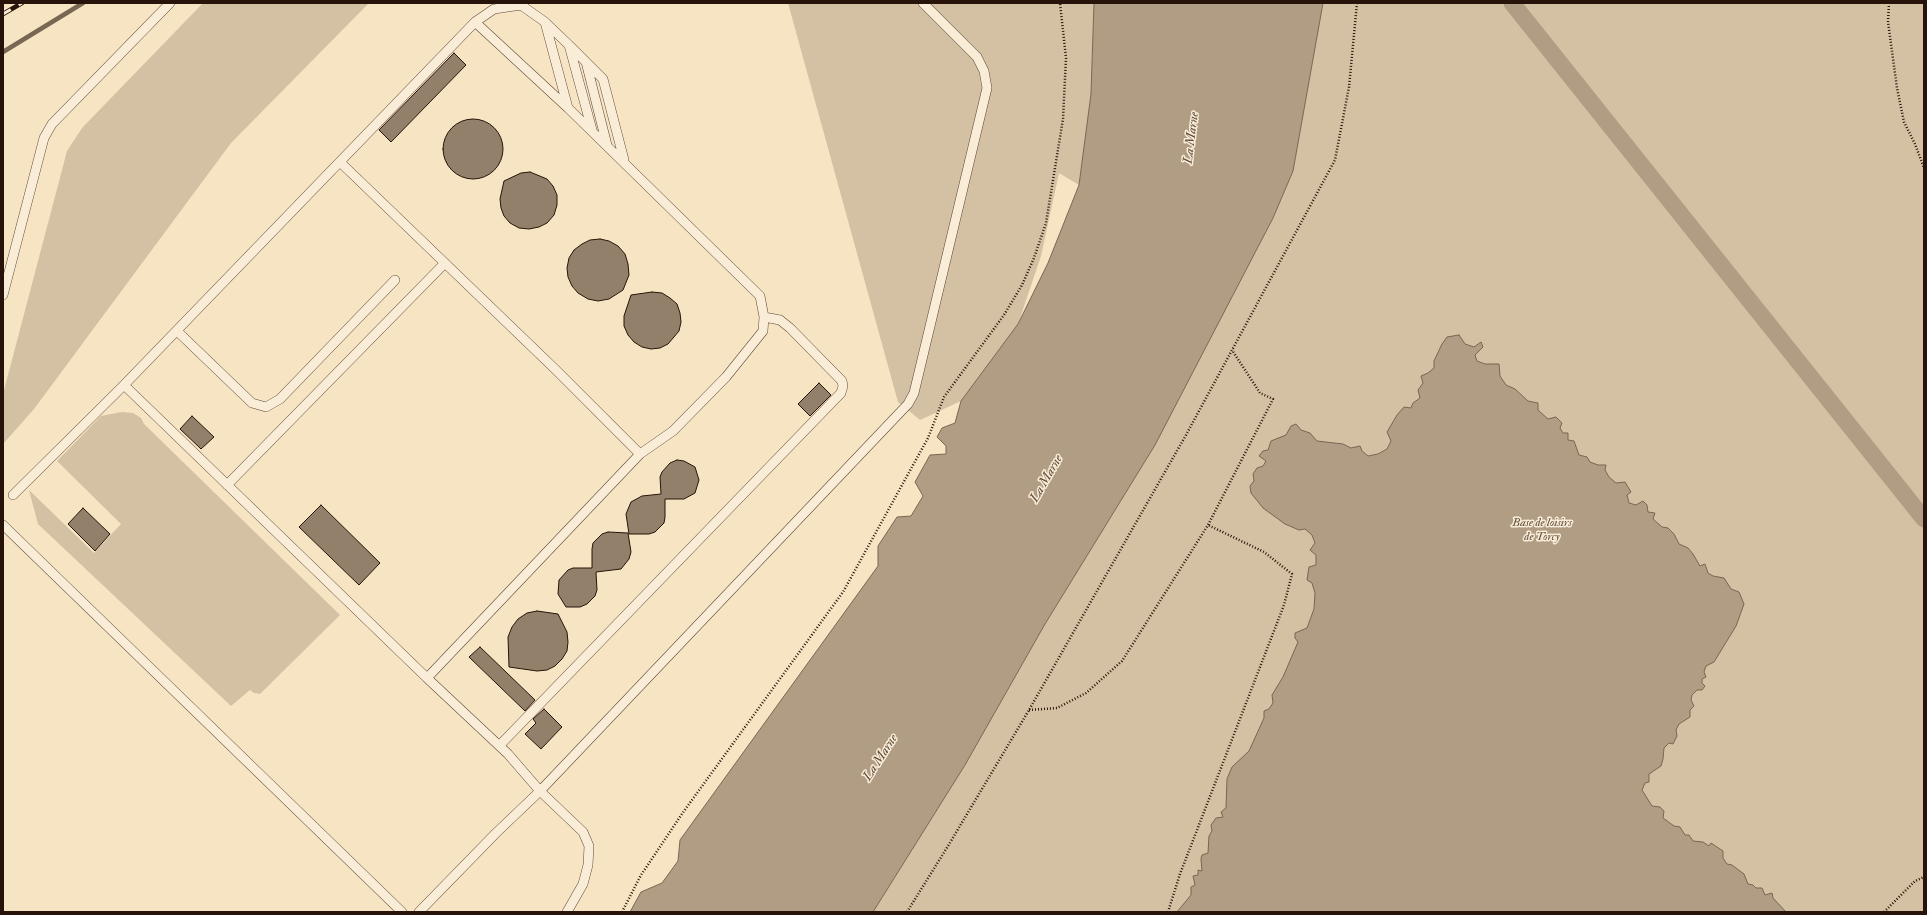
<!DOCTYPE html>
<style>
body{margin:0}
#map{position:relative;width:1927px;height:915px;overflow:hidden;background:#f7e4c3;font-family:"IM FELL Double Pica",serif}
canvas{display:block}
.frame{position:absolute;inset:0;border:4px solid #271309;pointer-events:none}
</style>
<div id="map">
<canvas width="1927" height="915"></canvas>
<div class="frame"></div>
</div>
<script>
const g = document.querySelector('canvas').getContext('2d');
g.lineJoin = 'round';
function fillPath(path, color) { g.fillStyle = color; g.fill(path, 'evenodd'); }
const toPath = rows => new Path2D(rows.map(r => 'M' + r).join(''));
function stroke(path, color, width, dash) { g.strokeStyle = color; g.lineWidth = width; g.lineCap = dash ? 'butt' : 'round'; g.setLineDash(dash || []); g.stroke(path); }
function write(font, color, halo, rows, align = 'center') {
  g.font = font + ' "IM FELL Double Pica",serif'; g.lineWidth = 3; g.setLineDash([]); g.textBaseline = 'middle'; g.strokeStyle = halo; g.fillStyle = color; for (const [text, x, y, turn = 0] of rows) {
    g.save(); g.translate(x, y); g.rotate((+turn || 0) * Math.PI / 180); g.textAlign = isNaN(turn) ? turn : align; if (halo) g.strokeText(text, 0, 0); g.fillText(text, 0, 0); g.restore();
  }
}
const green = toPath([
 [203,3,369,3,231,143,34,409,3,444,3,394,67,151,82,128],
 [788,3,1094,3,1091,94,1079,185,1059,173,1041,256,1018,324,961,401,920,420,898,402],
 [1323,3,1924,3,1924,912,873,912,965,765,1045,624,1155,445,1273,218,1293,171],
 [122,412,133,413,141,418,144,424,340,615,260,694,254,693,250,690,231,706,38,524,29,490,94,553,121,524,57,461,101,416]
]);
const water = toPath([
 [1094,3,1323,3,1293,171,1273,218,1155,445,1045,624,965,765,873,912,630,912,641,892,662,883,678,861,680,840,878,566,878,546,897,517,911,516,923,496,915,482,930,455,946,454,946,446,937,437,942,428,955,423,961,401,1018,324,1048,263,1079,185,1091,94,1094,3],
 [1459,335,1465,344,1474,347,1481,342,1483,347,1475,355,1477,361,1485,364,1499,364,1500,376,1506,385,1515,389,1528,401,1538,403,1538,410,1548,419,1556,417,1562,423,1560,428,1563,433,1568,433,1568,440,1574,441,1579,455,1587,457,1590,462,1598,465,1606,465,1605,470,1609,477,1616,483,1625,482,1631,492,1627,495,1629,503,1636,505,1643,501,1647,505,1648,512,1655,513,1653,519,1662,527,1668,528,1674,534,1679,544,1688,548,1693,554,1700,566,1705,564,1708,573,1713,576,1724,578,1731,589,1739,592,1744,604,1736,626,1714,662,1706,666,1704,672,1706,677,1702,679,1702,683,1705,686,1702,690,1697,690,1692,695,1691,700,1694,706,1690,710,1690,717,1679,724,1676,730,1677,736,1673,744,1669,743,1664,748,1663,759,1661,766,1649,774,1649,782,1645,783,1642,790,1652,806,1660,807,1664,811,1663,818,1674,826,1680,827,1685,835,1689,835,1693,841,1703,842,1709,846,1711,843,1723,851,1723,858,1727,864,1732,865,1744,874,1748,884,1753,885,1756,888,1762,888,1765,895,1772,893,1773,898,1786,912,1177,912,1191,895,1191,887,1195,885,1193,876,1198,875,1198,870,1202,871,1201,859,1202,855,1208,853,1209,836,1212,831,1211,825,1216,818,1223,817,1221,812,1226,808,1227,779,1232,767,1249,751,1264,718,1264,711,1269,709,1273,703,1272,695,1283,677,1298,642,1295,638,1295,633,1307,628,1314,609,1315,593,1312,583,1307,580,1309,567,1316,565,1316,555,1310,550,1315,543,1312,535,1305,529,1299,530,1285,524,1263,508,1251,493,1250,486,1254,481,1253,474,1257,468,1263,466,1266,461,1259,456,1263,451,1268,450,1271,441,1286,435,1291,426,1296,424,1301,430,1310,433,1317,441,1343,444,1351,448,1360,446,1362,451,1368,456,1378,454,1387,449,1391,441,1387,432,1397,415,1404,407,1411,408,1413,403,1420,398,1418,390,1423,383,1421,376,1428,373,1434,368,1434,361,1442,344,1447,337,1459,335]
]);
const stream = toPath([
 [3,52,83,3]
]);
const canal = toPath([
 [1512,3,1924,519]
]);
const building = toPath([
 [454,53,466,65,391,142,379,130,454,53],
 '443 149a30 30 0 1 1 60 0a30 30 0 1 1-60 0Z',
 [530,172,547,179,553,186,557,195,557,205,554,215,547,223,539,227,529,229,519,228,510,223,504,216,501,208,500,199,504,181,521,173,530,172],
 [600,239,609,241,618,246,625,254,628,264,629,275,623,290,609,299,598,301,588,299,578,293,572,286,568,277,567,268,569,258,574,250,582,244,590,240,600,239],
 [652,292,662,293,670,298,677,304,680,313,681,322,679,331,668,344,660,348,651,349,642,347,634,342,628,335,624,326,624,316,631,295,652,292],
 [819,383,831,395,810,416,798,404,819,383],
 [192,416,214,437,201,449,180,429,192,416],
 [677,460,684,461,695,467,699,480,695,493,684,499,665,499,665,517,664,523,655,532,649,534,629,534,626,514,631,502,642,496,661,494,660,477,662,472,670,463,677,460],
 [321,505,380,563,359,585,299,527,321,505],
 [83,508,110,534,95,551,68,524,83,508],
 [608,532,628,533,631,552,629,559,621,569,596,572,597,590,595,596,587,604,580,607,566,607,558,594,559,580,568,570,573,568,592,568,592,549,593,543,602,534,608,532],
 [537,611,558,614,567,632,568,642,567,651,562,659,555,666,547,670,537,671,509,667,508,637,512,627,518,619,527,613,537,611],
 [480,647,535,700,525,711,469,657,480,647],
 [544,709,562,727,541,749,525,734,536,723,533,719,544,709]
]);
const path = toPath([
 [1889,3,1888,22,1897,88,1904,122,1915,144,1924,168],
 [1029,710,1057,708,1086,693,1122,661,1208,525,1273,399,1260,393,1232,350],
 [622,912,641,875,684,811,843,592,928,438,944,397,1004,315,1022,285,1034,258,1046,223,1063,119,1066,58,1060,3],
 [907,912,948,846,1029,710,1186,435,1335,160,1349,87,1357,3],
 [1168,912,1180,874,1284,605,1292,574,1264,552,1208,525],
 [1884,912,1915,881,1924,877]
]);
const lane = toPath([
 [475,22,568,108],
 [546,23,569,45,592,130],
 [570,46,586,62,607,145],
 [587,63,603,79,624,160],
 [341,163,556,370,640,454,673,431,726,377,763,331,764,317,760,296,568,108,545,22,521,5,494,9,475,22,124,385,427,678,640,454],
 [3,295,44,138,52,124,170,3],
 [177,331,252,403,266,407,280,399,395,280],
 [227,485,445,263],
 [13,495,124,385],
 [3,525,402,912],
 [500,745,841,393,843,386,842,381,790,328,780,320,764,317],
 [419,912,496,833,540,791,508,754,427,678],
 [567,912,583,884,588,865,589,846,583,832,540,791,908,404,914,393,987,88,984,71,977,57,923,3]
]);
const rail = toPath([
 [3,14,22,3]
]);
const parkNames = [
 ["Base de loisirs",1542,523],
 ["de Torcy",1542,537]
];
const waterNames = [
 ["La Marne",1192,138,-83],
 ["La Marne",1047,479,-60],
 ["La Marne",881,758,-57]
];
fillPath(green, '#d4c0a3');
fillPath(water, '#b09d84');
stroke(water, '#796653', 1);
stroke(stream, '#796653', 4.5);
stroke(canal, '#b09d84', 17);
fillPath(building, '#93806a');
stroke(building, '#271309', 1);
stroke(lane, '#5b4738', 10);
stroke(path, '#271309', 2.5, [1, 2]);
stroke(lane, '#faedd8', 9);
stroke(rail, '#271309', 4.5);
stroke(rail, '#faedd8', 3, [9]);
write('italic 12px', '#64503f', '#faedd8', parkNames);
write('italic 13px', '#5e4a3a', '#faedd8', waterNames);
</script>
